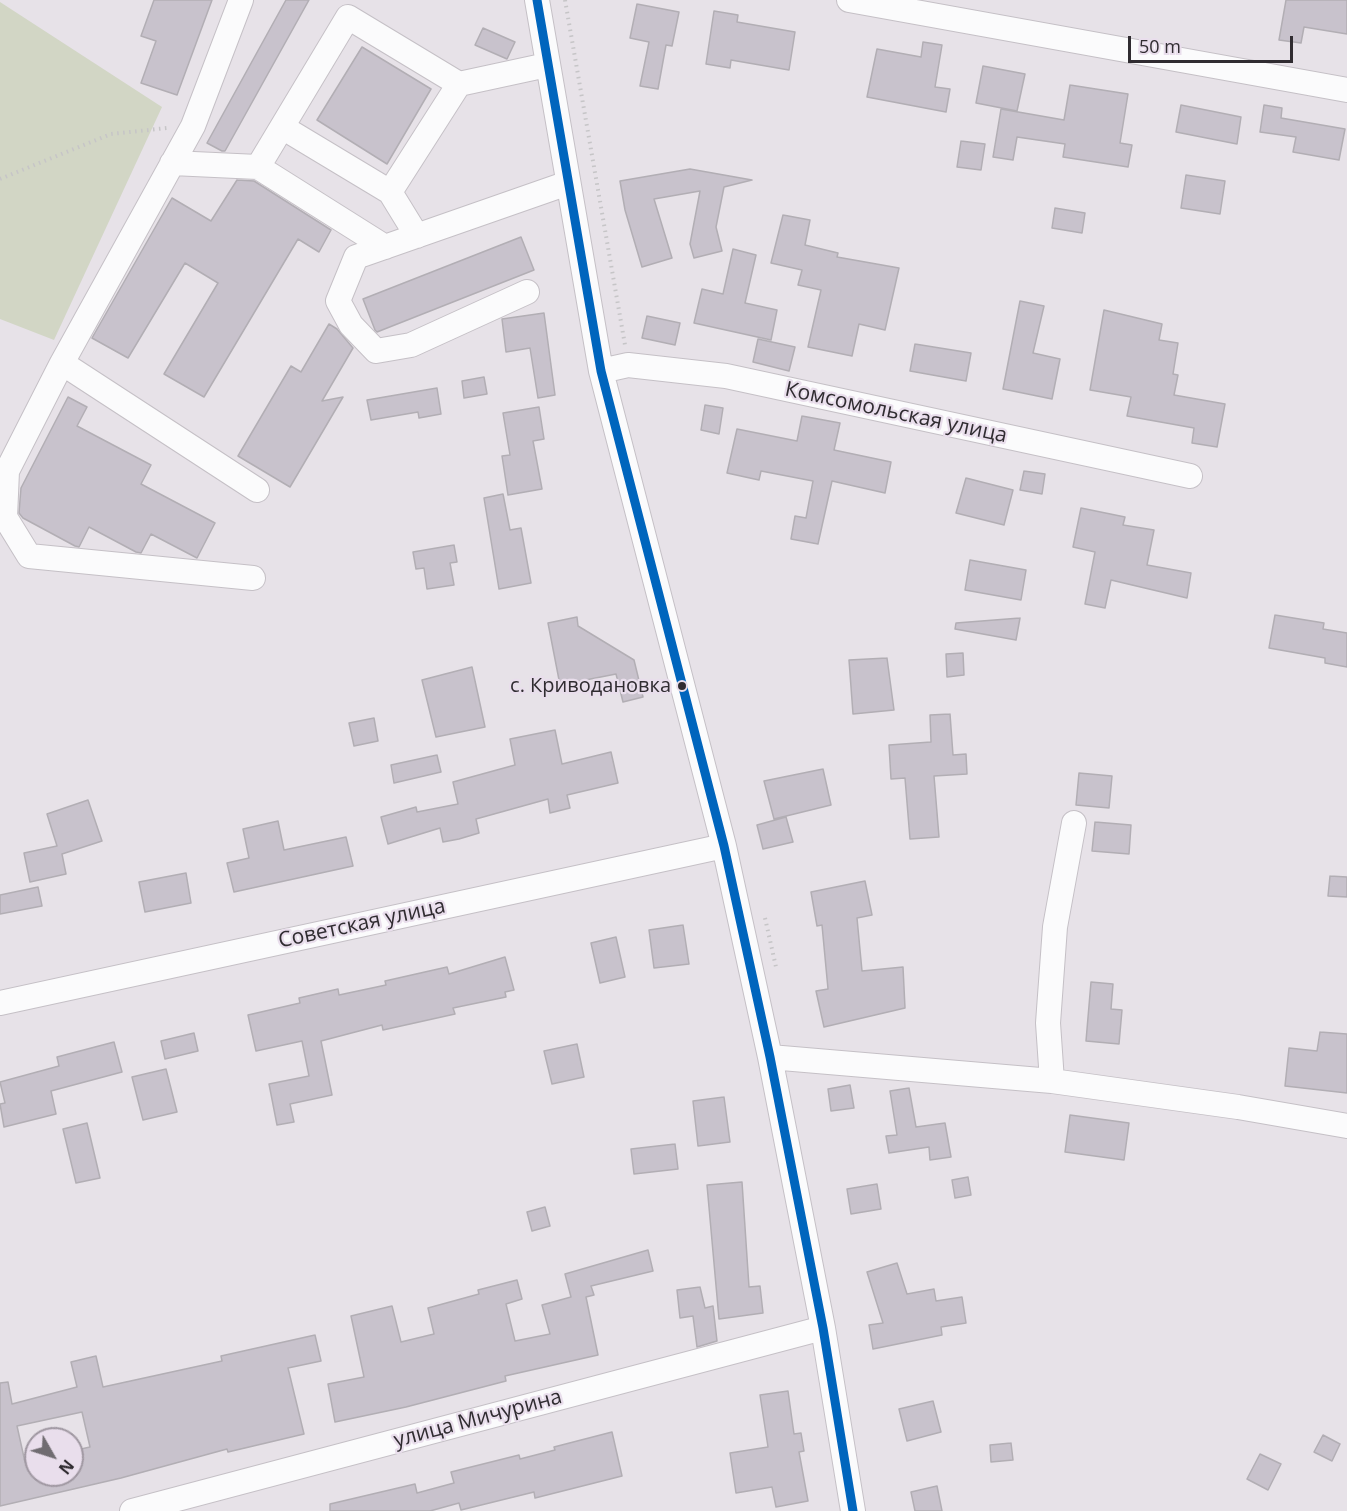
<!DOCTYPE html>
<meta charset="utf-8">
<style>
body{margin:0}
#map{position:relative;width:1347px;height:1511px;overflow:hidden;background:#e7e2e8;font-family:"Open Sans",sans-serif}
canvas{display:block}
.north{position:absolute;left:24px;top:1427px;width:60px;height:60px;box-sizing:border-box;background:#e9deec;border:2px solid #9f97a1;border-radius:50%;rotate:129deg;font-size:16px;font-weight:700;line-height:24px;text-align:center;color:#302c31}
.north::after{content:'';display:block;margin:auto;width:21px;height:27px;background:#706c71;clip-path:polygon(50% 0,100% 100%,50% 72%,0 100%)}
.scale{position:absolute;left:1128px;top:36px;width:165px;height:27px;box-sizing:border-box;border:3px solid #302c31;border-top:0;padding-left:8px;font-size:18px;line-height:21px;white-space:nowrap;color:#302c31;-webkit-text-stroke:4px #e9deec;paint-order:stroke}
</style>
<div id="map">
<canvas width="1347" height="1511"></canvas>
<div class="north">N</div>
<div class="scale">50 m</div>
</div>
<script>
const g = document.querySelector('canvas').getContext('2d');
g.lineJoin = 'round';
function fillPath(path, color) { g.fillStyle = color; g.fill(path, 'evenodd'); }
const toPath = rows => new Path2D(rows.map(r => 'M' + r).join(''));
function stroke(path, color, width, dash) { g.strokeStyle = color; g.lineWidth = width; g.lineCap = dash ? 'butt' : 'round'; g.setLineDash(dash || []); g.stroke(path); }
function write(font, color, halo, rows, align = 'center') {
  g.font = font + ' "Open Sans",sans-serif'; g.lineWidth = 4.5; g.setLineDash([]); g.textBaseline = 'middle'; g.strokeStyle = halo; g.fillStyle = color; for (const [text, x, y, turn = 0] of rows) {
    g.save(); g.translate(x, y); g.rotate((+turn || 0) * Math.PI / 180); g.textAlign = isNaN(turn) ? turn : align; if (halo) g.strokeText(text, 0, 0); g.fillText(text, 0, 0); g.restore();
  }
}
const green = toPath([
 [0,2,162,107,54,340,0,319]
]);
const building = toPath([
 [154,0,212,0,177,95,141,83,156,41,141,36,154,0],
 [286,0,309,0,225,151,222,151,207,143,286,0],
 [1286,0,1347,0,1347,34,1304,27,1301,43,1279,40,1286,0],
 [637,4,679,12,672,46,666,45,658,89,640,86,649,42,630,38,637,4],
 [714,11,738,15,737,22,795,32,789,70,731,60,730,68,706,64,714,11],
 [483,28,515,42,507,59,475,45,483,28],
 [923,42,942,45,935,87,950,89,946,112,867,97,877,49,921,57,923,42],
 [362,47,431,89,387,164,317,120,362,47],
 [983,66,1025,74,1017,111,976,103,983,66],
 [1070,85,1128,94,1120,143,1132,145,1128,167,1063,157,1065,144,1017,137,1013,160,993,157,1001,109,1064,120,1070,85],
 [1181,105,1241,117,1237,144,1176,132,1181,105],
 [1264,105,1282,108,1281,118,1345,129,1339,160,1293,152,1296,137,1260,132,1264,105],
 [961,141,985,144,981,170,957,167,961,141],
 [690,169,752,180,724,187,716,227,722,251,694,258,690,244,700,191,654,199,672,258,642,267,625,210,620,181,690,169],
 [1186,175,1225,181,1220,214,1181,208,1186,175],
 [237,180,254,181,331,230,319,252,298,239,204,397,164,374,218,283,185,263,128,358,92,338,172,198,211,221,237,180],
 [1055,208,1085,213,1082,233,1052,228,1055,208],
 [783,215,810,220,805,245,838,253,837,257,899,268,885,330,859,324,852,356,808,347,821,290,798,285,802,270,771,263,783,215],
 [521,237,534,270,377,332,375,330,363,299,521,237],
 [733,249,756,255,745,303,777,310,771,340,694,323,702,289,723,294,733,249],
 [1020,301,1044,306,1033,353,1060,359,1052,399,1003,389,1020,301],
 [1104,310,1162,324,1159,340,1178,343,1173,374,1178,375,1174,395,1225,404,1217,447,1192,443,1194,428,1127,416,1131,397,1090,390,1104,310],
 [544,313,555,395,538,398,530,348,506,352,502,319,544,313],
 [647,316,680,323,675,345,642,338,647,316],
 [329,324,337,329,353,348,322,401,343,397,290,487,238,456,291,366,301,372,329,324],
 [758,339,795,347,789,371,753,362,758,339],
 [915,344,971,353,966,381,910,371,915,344],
 [484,377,487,394,464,398,462,381,484,377],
 [437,388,441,414,419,418,418,412,371,420,367,400,437,388],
 [68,397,87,407,77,426,151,465,141,484,215,523,197,558,151,534,141,553,136,552,89,527,79,547,75,546,23,518,19,513,21,488,68,397],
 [705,405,723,408,719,434,701,430,705,405],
 [539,407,544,439,533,441,542,489,508,495,502,456,510,455,503,413,539,407],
 [802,416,840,423,834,450,891,462,885,493,832,481,818,544,791,539,795,516,806,518,813,481,761,471,759,480,727,473,737,429,797,441,802,416],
 [1024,471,1045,474,1042,494,1020,490,1024,471],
 [966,478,1013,490,1004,525,956,513,966,478],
 [503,494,510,530,521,528,531,583,499,589,484,498,503,494],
 [1081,508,1125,517,1123,525,1154,530,1147,565,1191,573,1187,598,1111,580,1105,608,1085,604,1095,552,1073,547,1081,508],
 [454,545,457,562,450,563,454,585,427,589,424,568,416,569,413,552,454,545],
 [970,560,1026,570,1021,600,965,590,970,560],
 [1275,615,1324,623,1323,629,1347,633,1347,667,1325,663,1325,658,1269,648,1275,615],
 [577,617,578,626,634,660,643,697,623,702,616,674,560,685,548,623,577,617],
 [1020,618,1016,640,955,629,956,623,1020,618],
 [963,653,964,675,947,677,946,654,963,653],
 [887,658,894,710,853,714,849,660,887,658],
 [472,667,485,727,436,737,422,680,472,667],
 [950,714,953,755,966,754,967,774,934,776,939,837,910,839,905,778,891,779,889,745,931,742,930,715,950,714],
 [374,718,378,741,354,746,349,723,374,718],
 [555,730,562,764,611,752,618,783,567,795,570,808,550,813,548,799,476,819,479,833,459,839,443,842,440,828,388,844,381,817,416,807,417,812,458,804,453,782,515,765,510,739,555,730],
 [437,755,441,772,394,783,391,765,437,755],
 [823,769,831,805,774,819,764,781,823,769],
 [1079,773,1112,776,1109,808,1076,805,1079,773],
 [88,800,102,841,62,854,66,874,30,882,24,853,57,846,47,814,88,800],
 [786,817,793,842,763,849,757,825,786,817],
 [278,821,284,850,346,837,353,866,234,892,227,863,249,858,243,829,278,821],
 [1095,822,1131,825,1129,854,1092,851,1095,822],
 [186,873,191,903,145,912,139,882,186,873],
 [1330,876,1347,877,1347,897,1328,896,1330,876],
 [865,881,872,915,857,918,862,971,903,967,905,1008,824,1027,816,991,828,989,822,925,817,926,811,892,865,881],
 [38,887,42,906,0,914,0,895,38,887],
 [683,925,689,964,654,968,649,930,683,925],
 [616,937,625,977,600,983,591,943,616,937],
 [505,957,514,990,505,992,506,997,453,1008,455,1014,383,1030,382,1025,321,1041,332,1095,290,1104,294,1122,277,1125,269,1084,309,1076,302,1041,256,1051,248,1015,300,1003,299,998,338,989,339,995,386,985,385,981,447,967,449,974,505,957],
 [1091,982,1113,984,1111,1009,1122,1010,1119,1044,1086,1041,1091,982],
 [1320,1032,1347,1034,1347,1093,1285,1086,1289,1048,1317,1051,1320,1032],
 [194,1033,198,1051,165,1059,161,1041,194,1033],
 [114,1042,122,1072,51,1091,56,1114,4,1127,0,1104,5,1103,0,1082,59,1066,57,1057,114,1042],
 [577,1044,584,1077,552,1084,544,1051,577,1044],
 [166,1069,177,1112,143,1120,132,1077,166,1069],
 [850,1085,854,1108,831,1111,828,1089,850,1085],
 [909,1088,916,1127,945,1123,951,1157,930,1160,929,1147,889,1153,886,1136,897,1135,890,1091,909,1088],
 [724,1097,730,1142,698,1146,693,1101,724,1097],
 [1070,1115,1129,1123,1124,1160,1065,1152,1070,1115],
 [87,1123,100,1178,76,1183,63,1129,87,1123],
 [675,1144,678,1169,634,1174,631,1149,675,1144],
 [968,1177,971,1195,955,1198,952,1180,968,1177],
 [742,1182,749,1287,760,1286,763,1313,719,1319,707,1185,742,1182],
 [877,1184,881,1209,851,1214,847,1189,877,1184],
 [545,1207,550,1226,532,1231,527,1212,545,1207],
 [648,1250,653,1271,591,1286,594,1295,586,1297,598,1355,505,1376,506,1381,406,1407,335,1422,328,1384,364,1377,351,1316,392,1306,401,1342,434,1334,428,1308,479,1294,478,1290,517,1280,522,1299,506,1304,515,1341,550,1334,542,1305,571,1297,565,1274,648,1250],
 [897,1263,907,1294,934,1289,936,1301,962,1297,966,1323,941,1327,942,1335,873,1349,869,1325,883,1323,867,1272,897,1263],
 [700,1287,705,1308,713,1306,717,1341,697,1347,693,1316,680,1318,677,1290,700,1287],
 [315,1335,321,1361,288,1368,304,1434,228,1452,227,1449,121,1478,0,1506,0,1383,8,1382,12,1404,77,1387,71,1362,96,1356,103,1387,222,1361,221,1356,315,1335],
 [82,1412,90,1447,72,1451,72,1475,36,1475,36,1459,25,1462,17,1426,82,1412],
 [788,1391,794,1434,801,1433,804,1451,799,1452,808,1501,776,1507,772,1487,736,1493,730,1453,768,1447,760,1395,788,1391],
 [933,1401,941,1432,907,1441,899,1409,933,1401],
 [612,1432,622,1476,535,1498,534,1492,461,1510,459,1503,430,1511,330,1511,330,1504,415,1484,417,1493,454,1483,451,1472,519,1455,520,1459,555,1450,554,1447,612,1432],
 [1323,1435,1340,1444,1332,1461,1314,1452,1323,1435],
 [1011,1443,1013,1460,991,1462,990,1445,1011,1443],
 [1260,1454,1281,1464,1268,1490,1247,1479,1260,1454],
 [937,1486,942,1511,915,1511,911,1492,937,1486]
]);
const path = toPath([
 [565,0,625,345],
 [0,179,111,134,167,128],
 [765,918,776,967]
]);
const minor = toPath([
 [241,0,193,126,62,363,7,471,5,517,29,556,253,578],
 [537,0,601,371,724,846,770,1057,823,1328,853,1511],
 [849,0,1347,90],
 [282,127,258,167,385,247],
 [172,163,258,167],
 [390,192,459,84,547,65],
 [417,236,390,192,282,127,348,17,459,84],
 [527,292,411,345,376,351,351,325,338,301,356,257,568,183],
 [62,363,257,490],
 [601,371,628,365,726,376,1190,476],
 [0,1003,724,846],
 [770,1057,1052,1081,1238,1107,1347,1126],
 [1052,1081,1048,1023,1055,927,1074,823],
 [132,1511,823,1328]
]);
const bus1 = toPath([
 [537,0,601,371,724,846,770,1057,823,1328,853,1511]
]);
const markers = [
 [682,686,5,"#302c31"]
];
const busNames = [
 ["с. Криводановка",671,686]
];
const streetNames = [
 ["Комсомольская улица",896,413,12],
 ["Советская улица",362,924,-12],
 ["улица Мичурина",478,1419,-15]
];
fillPath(green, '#d2d6c5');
fillPath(building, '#c8c2cc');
stroke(building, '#b2aeb4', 1.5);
stroke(minor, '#c5c0c6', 26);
stroke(path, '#c6c5c7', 4, [1.5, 4.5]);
stroke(minor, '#fbfbfc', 24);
stroke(bus1, '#0065bd', 9);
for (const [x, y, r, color] of markers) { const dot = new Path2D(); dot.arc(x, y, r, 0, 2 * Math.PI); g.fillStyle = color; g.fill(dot); stroke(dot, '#e9deec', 2); }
write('20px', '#302c31', '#e9deec', busNames, 'right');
write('21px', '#302c31', '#e9deec', streetNames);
</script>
